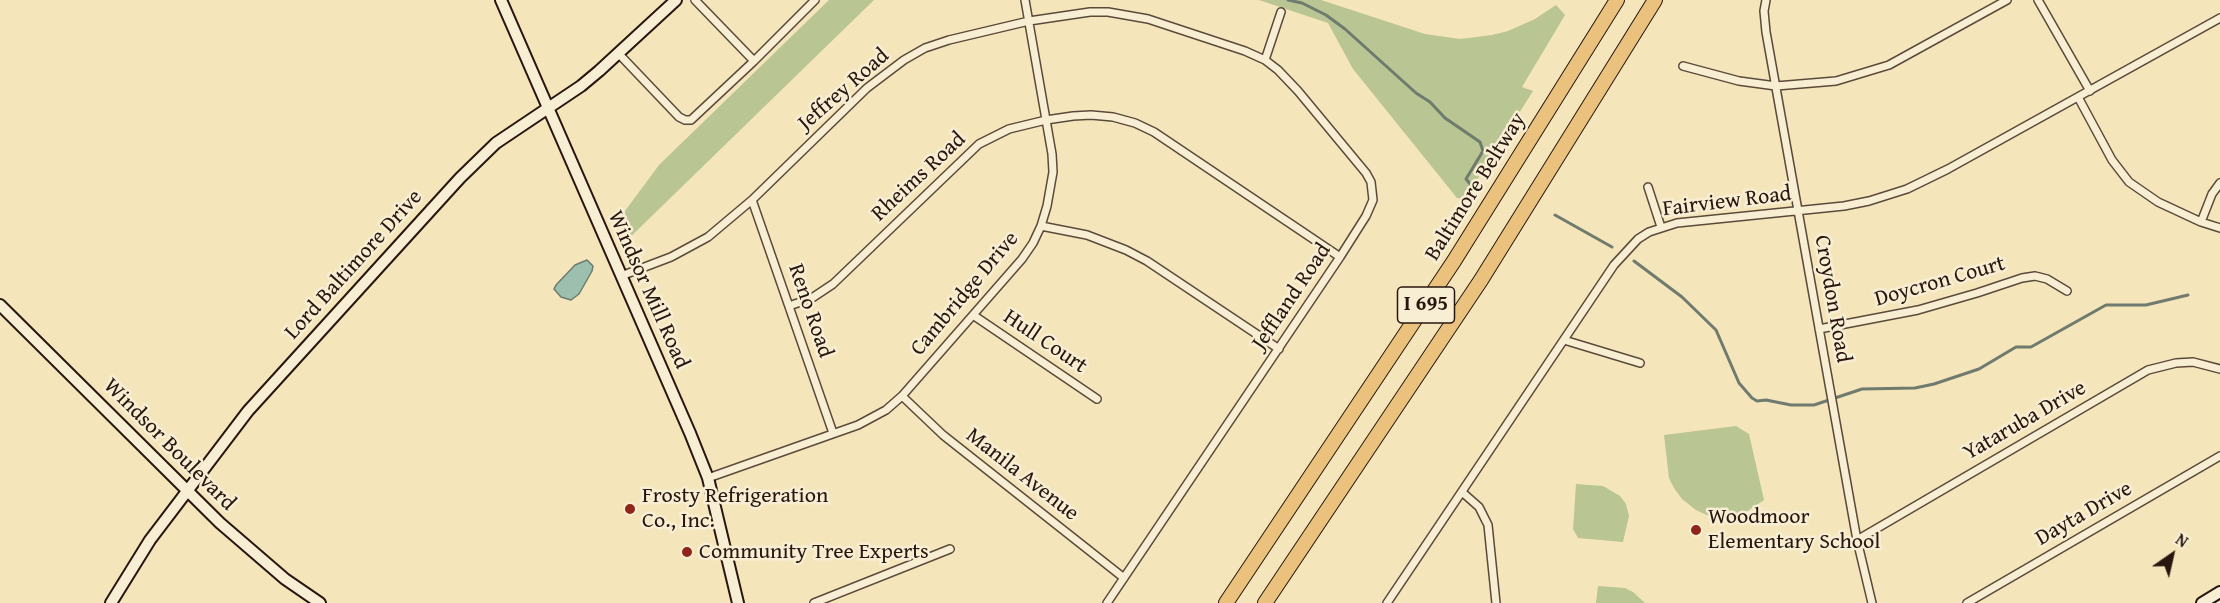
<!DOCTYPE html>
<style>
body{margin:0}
#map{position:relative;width:2220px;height:603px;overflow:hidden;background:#f5e5bb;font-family:"Gentium Book Plus",serif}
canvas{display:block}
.north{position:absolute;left:2142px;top:525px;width:60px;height:60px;-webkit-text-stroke:4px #f8eed3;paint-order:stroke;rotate:34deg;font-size:16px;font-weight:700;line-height:24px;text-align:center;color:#28160f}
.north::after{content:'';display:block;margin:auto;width:21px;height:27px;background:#28160f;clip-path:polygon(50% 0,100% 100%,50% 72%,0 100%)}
</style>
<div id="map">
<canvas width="2220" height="603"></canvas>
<div class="north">N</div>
</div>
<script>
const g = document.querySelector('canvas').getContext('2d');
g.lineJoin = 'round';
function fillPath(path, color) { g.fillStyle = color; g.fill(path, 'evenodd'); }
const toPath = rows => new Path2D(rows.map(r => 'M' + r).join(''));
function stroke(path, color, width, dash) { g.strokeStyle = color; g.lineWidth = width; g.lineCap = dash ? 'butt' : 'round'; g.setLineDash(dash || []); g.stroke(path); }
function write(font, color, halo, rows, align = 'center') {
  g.font = font + ' "Gentium Book Plus",serif'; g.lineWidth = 5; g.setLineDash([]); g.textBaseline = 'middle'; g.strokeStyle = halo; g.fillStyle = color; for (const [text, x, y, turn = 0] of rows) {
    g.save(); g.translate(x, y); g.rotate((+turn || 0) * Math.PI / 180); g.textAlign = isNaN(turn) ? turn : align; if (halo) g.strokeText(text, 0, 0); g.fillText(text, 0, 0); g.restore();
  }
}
const green = toPath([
 [829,0,874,0,621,246,622,215,659,165],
 [1259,0,1321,0,1425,34,1460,39,1492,35,1508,31,1535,19,1556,5,1565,15,1522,87,1533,91,1465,199,1457,198,1353,69,1328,23],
 [1736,426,1749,434,1764,500,1743,514,1730,518,1713,518,1696,510,1682,499,1674,488,1669,478,1664,435],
 [1576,484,1603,486,1620,496,1626,504,1629,516,1623,542,1578,538,1573,529],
 [1598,586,1625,588,1633,592,1645,603,1596,603]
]);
const water = toPath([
 [587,260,593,266,592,271,579,294,571,300,561,297,554,289,556,285,575,265,587,260]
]);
const stream = toPath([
 [1288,0,1302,3,1326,15,1345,29,1416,93,1430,102,1445,118,1480,142,1483,151,1466,179,1473,187],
 [1555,215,1612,247],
 [1634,261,1682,297,1716,330,1739,383,1752,398,1757,401,1766,400,1791,405,1814,405,1862,389,1915,388,1934,384,1979,369,2016,347,2031,347,2106,305,2146,305,2188,295]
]);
const street = toPath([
 [695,0,754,61],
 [1766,0,1764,11,1766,32,1857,540,1872,603],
 [2038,0,2090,91],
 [618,53,679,117,685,120,691,120,754,61,815,0],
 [1265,60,1281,12],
 [1683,66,1739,81,1776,86,1836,81,1889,65,2007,0],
 [2078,97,2112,160,2129,182,2158,202,2201,222,2220,228],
 [1648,187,1661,227],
 [752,200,833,433],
 [2201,222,2212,194,2220,183],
 [1041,226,1087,235,1126,250,1147,261,1279,349],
 [621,276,671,257,708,237,752,200,867,88,904,60,925,48,949,40,1029,21,1090,12,1108,12,1148,19,1245,51,1265,60,1278,70,1298,91,1366,173,1371,182,1373,200,1366,216,1340,257,1107,603],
 [789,306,812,298,833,284,979,144,1009,129,1046,120,1073,116,1091,115,1113,117,1135,123,1154,132,1340,257],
 [973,315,1097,399],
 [1819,329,1918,310,1977,293,2022,278,2035,276,2047,279,2067,291],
 [1564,340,1640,363],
 [902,396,943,435,1124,578],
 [708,478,858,425,886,410,902,396,973,315,1022,259,1033,243,1041,226,1047,206,1053,172,1052,154,1025,0],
 [1462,492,1479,507,1488,525,1496,603],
 [1857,540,2148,370,2176,363,2193,362,2220,369],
 [814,603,950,549],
 [1387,603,1614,265,1638,239,1649,232,1677,223,1844,206,1869,201,1907,189,1948,169,2220,18],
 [1967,603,2220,456]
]);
const secondary = toPath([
 [501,0,690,433,708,478,738,603],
 [0,305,220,523,285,579,320,603],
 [111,603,150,540,248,411,460,178,496,143,581,86,599,71,676,0],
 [2202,603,2220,592]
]);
const highway = toPath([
 [1226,603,1454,261,1617,0],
 [1265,603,1481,280,1655,0]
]);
const markers = [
 [630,509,6,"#8f2418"],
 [1696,530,6,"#8f2418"],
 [687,552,6,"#8f2418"]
];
const shields = [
 [1426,305,57]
];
const shieldNames = [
 ["I 695",1426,305]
];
const streetNames = [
 ["Jeffrey Road",844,90,-41],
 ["Rheims Road",919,177,-43],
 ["Baltimore Beltway",1476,187,-58],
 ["Fairview Road",1727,202,-7],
 ["Lord Baltimore Drive",354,265,-48],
 ["Doycron Court",1940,282,-16],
 ["Windsor Mill Road",648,290,66],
 ["Cambridge Drive",965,294,-50],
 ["Jeffland Road",1292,297,-56],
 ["Croydon Road",1832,299,80],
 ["Reno Road",810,311,71],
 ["Hull Court",1045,342,34],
 ["Yataruba Drive",2025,421,-30],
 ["Windsor Boulevard",169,445,45],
 ["Manila Avenue",1022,475,38],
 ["Dayta Drive",2084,514,-30]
];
const poiNames = [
 ["Frosty Refrigeration",642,496],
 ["Co., Inc.",642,521],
 ["Woodmoor",1708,517],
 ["Elementary School",1708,542],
 ["Community Tree Experts",699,552]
];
fillPath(green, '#b9c592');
fillPath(water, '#9cbfae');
stroke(water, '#6e7b6e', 1.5);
stroke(stream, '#6e7b6e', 3);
stroke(street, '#5b4a3a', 10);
stroke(secondary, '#28160f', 14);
stroke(highway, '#28160f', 16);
stroke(street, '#f8eed3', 7);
stroke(secondary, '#f8eed3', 10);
stroke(highway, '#eac27e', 14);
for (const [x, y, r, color] of markers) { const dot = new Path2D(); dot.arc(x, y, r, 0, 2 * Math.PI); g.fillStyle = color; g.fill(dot); stroke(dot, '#f8eed3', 2); }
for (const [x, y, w] of shields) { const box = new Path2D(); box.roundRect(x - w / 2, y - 18, w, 36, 4.5); g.fillStyle = '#f8eed3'; g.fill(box); stroke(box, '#28160f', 1.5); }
write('bold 21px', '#28160f', null, shieldNames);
write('22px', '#28160f', '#f8eed3', streetNames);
write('22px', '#28160f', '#f8eed3', poiNames, 'left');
</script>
